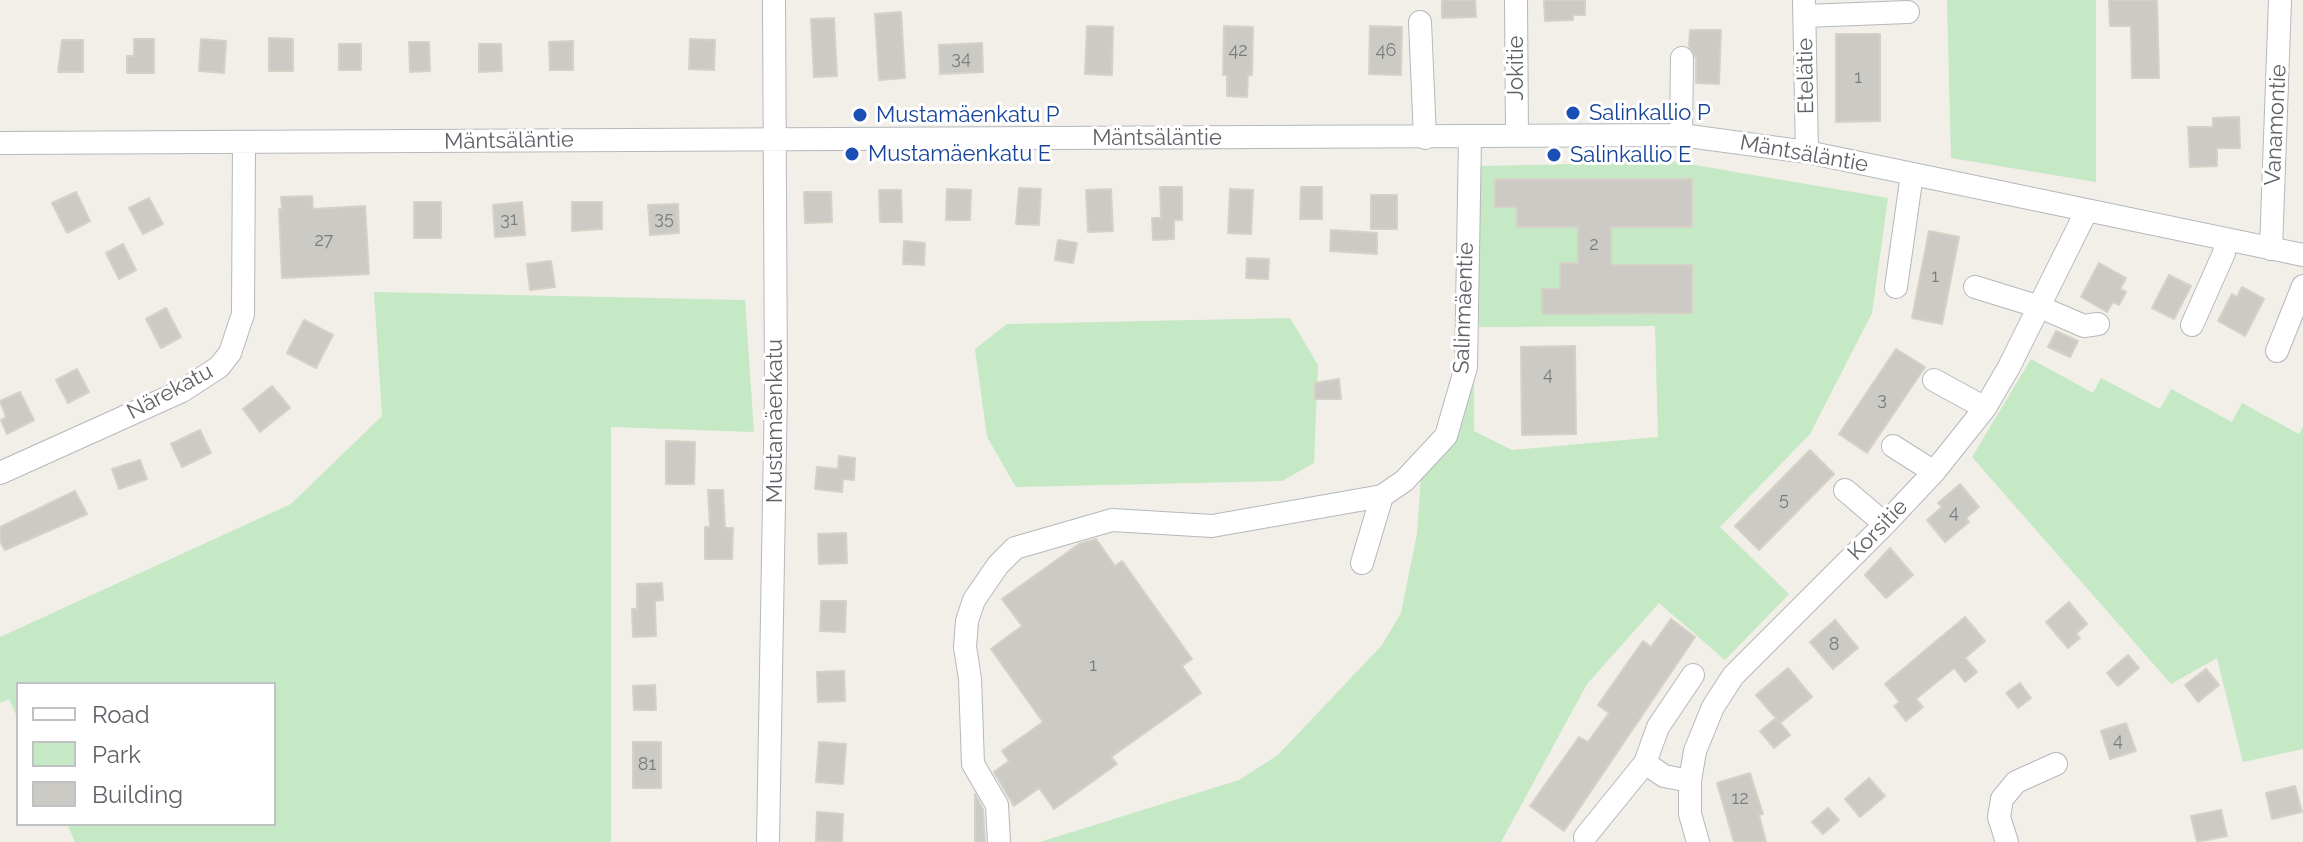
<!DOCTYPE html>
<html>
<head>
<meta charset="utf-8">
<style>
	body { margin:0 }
	#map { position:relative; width:2303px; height:842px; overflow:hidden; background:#f1efe8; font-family:Raleway,sans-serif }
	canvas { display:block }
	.legend { position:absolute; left:16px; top:682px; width:260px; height:144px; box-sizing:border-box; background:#fff; border:2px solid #bfc1c3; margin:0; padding:10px 14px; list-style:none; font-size:24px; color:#5f6368 }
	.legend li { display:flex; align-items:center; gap:16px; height:40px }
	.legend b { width:40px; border:2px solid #bfc1c3 }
</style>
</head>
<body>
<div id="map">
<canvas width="2303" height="842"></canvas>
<ul class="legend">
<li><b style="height:10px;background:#fff"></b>Road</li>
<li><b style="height:22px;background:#c5e8c5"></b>Park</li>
<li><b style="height:22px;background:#cccac5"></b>Building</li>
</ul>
</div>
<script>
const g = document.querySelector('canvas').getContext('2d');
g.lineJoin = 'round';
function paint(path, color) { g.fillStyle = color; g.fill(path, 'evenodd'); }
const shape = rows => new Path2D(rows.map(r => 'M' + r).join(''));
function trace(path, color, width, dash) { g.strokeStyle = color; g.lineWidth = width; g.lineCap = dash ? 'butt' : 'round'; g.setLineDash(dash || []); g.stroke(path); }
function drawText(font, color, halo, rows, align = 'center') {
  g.font = font + ' Raleway,sans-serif'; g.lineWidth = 6; g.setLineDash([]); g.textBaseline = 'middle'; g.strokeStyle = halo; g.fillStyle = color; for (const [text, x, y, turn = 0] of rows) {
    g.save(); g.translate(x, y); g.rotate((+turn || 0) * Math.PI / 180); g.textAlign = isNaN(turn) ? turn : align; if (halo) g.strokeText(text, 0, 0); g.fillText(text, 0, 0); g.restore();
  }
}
paint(shape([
	[1947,0,2096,0,2096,182,1951,158],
	[1677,162,1888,198,1872,313,1810,434,1720,527,1789,594,1725,660,1659,603,1587,684,1501,842,1040,842,1239,780,1278,755,1382,645,1401,613,1417,534,1421,477,1474,380,1474,431,1512,450,1658,437,1655,326,1479,327,1480,166],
	[374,292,745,300,754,432,611,427,611,842,75,842,67,824,274,824,274,684,18,684,18,719,9,699,0,703,0,637,291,504,382,416],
	[1290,318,1318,365,1314,463,1282,481,1016,487,987,437,975,349,1007,324],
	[2031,359,2093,393,2101,378,2160,409,2171,389,2232,422,2242,403,2299,434,2303,427,2303,749,2243,762,2217,658,2171,684,1972,457]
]), '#c5e8c5');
const building = shape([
	[1442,0,1475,0,1476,17,1442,18,1442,0],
	[1544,0,1585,0,1585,15,1573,15,1573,20,1545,21,1544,0],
	[2109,0,2157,0,2159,78,2132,78,2131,26,2110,26,2109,0],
	[901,12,905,78,879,80,875,14,901,12],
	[834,18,837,76,814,77,811,19,834,18],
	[1087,26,1113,27,1112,75,1085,74,1087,26],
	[1224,26,1253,27,1252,75,1248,75,1247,97,1227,96,1227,75,1223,75,1224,26],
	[1370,26,1402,27,1401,75,1369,74,1370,26],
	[1690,30,1721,30,1719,84,1696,83,1696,58,1689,46,1690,30],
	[1836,34,1880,34,1880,121,1836,122,1836,34],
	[269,38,293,39,293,71,269,71,269,38],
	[134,39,154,39,154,73,127,73,127,56,134,56,134,39],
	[201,39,226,41,224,73,199,71,201,39],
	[690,39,715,40,714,70,689,69,690,39],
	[62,40,83,40,83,72,58,72,62,40],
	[573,41,573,70,550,70,549,42,573,41],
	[409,42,429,42,430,71,410,72,409,42],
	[982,43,983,72,940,74,939,45,982,43],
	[339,44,361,44,361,70,339,70,339,44],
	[479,44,501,44,502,71,479,72,479,44],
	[2239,117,2240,148,2217,148,2217,166,2190,167,2188,127,2213,127,2213,118,2239,117],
	[1495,179,1692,179,1692,227,1611,227,1611,265,1692,265,1692,313,1542,314,1542,289,1560,289,1560,263,1578,263,1578,227,1517,227,1517,207,1495,207,1495,179],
	[1160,187,1182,187,1182,220,1174,220,1174,239,1153,240,1152,218,1161,218,1160,187],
	[1301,187,1322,187,1322,219,1300,219,1301,187],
	[1019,188,1041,189,1039,225,1016,224,1019,188],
	[947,189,971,190,970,220,946,220,947,189],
	[1111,189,1113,231,1088,232,1086,190,1111,189],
	[1230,189,1253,190,1251,234,1228,233,1230,189],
	[879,190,901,190,902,222,880,222,879,190],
	[76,192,90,221,67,233,52,203,76,192],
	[804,192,831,192,832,222,805,223,804,192],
	[1371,195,1397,195,1397,229,1371,229,1371,195],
	[312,196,313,209,365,206,369,274,282,278,279,209,282,209,281,197,312,196],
	[149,198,163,224,143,234,129,208,149,198],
	[414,202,441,202,441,238,414,238,414,202],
	[522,202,525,235,495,237,493,205,522,202],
	[572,202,602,202,602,229,572,231,572,202],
	[678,204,679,233,650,235,648,205,678,204],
	[1331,230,1377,233,1377,254,1330,251,1331,230],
	[1929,231,1959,237,1942,324,1912,318,1929,231],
	[1058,240,1077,243,1073,263,1055,260,1058,240],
	[904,241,925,243,924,265,903,264,904,241],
	[123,244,136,270,119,279,106,253,123,244],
	[1247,258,1269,259,1268,279,1246,278,1247,258],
	[551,261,555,287,530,290,527,264,551,261],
	[2099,263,2126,278,2120,289,2126,292,2119,305,2113,302,2107,312,2081,297,2099,263],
	[2169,275,2191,286,2174,319,2152,308,2169,275],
	[2242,287,2264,299,2245,336,2218,321,2232,294,2237,297,2242,287],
	[166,308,181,337,161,348,146,319,166,308],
	[304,320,333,335,316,368,287,353,304,320],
	[2056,331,2078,341,2070,357,2048,347,2056,331],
	[1575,346,1576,434,1522,435,1521,347,1575,346],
	[1896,349,1925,367,1867,453,1839,434,1896,349],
	[77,369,89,392,68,403,56,380,77,369],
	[1339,379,1341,399,1315,399,1315,383,1339,379],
	[272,386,290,408,260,432,243,409,272,386],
	[20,392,34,420,7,434,1,420,6,417,0,401,20,392],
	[200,430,211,453,182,467,171,444,200,430],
	[666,441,695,442,694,484,666,484,666,441],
	[1810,450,1834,474,1759,550,1735,526,1810,450],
	[839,456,855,458,854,480,843,479,842,492,815,489,817,467,838,469,839,456],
	[140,460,147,479,119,489,112,469,140,460],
	[1960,484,1979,507,1966,518,1969,522,1945,542,1927,520,1942,507,1938,503,1960,484],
	[708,490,723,490,725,528,733,528,732,559,705,559,705,527,710,527,708,490],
	[75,491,87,514,5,550,0,541,0,527,75,491],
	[846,533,847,563,819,564,818,534,846,533],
	[1096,539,1115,566,1122,561,1192,659,1182,666,1201,693,1111,757,1117,764,1054,809,1039,788,1014,806,994,772,1009,761,1002,751,1043,722,991,649,1022,626,1002,599,1079,544,1096,539],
	[1890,548,1913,575,1886,598,1865,575,1890,548],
	[662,583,663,600,655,601,656,636,633,637,632,609,637,609,637,584,662,583],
	[821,601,846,601,845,632,820,631,821,601],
	[2069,602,2087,624,2076,634,2080,638,2068,648,2046,622,2069,602],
	[1965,617,1985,641,1965,658,1977,672,1965,682,1954,668,1916,699,1923,707,1906,721,1894,706,1900,702,1885,684,1965,617],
	[1671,619,1695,637,1564,831,1530,806,1579,737,1588,742,1609,713,1598,705,1643,641,1651,647,1671,619],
	[1835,620,1858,648,1833,669,1810,642,1835,620],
	[2128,655,2139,668,2118,686,2107,673,2128,655],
	[1788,668,1812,697,1780,723,1756,695,1788,668],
	[2206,669,2219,685,2198,702,2185,685,2206,669],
	[844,671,845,701,818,702,817,672,844,671],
	[2020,683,2031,698,2018,708,2006,693,2020,683],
	[655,685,656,710,634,710,633,686,655,685],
	[1776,718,1790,735,1774,748,1760,731,1776,718],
	[2126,723,2136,751,2110,759,2101,731,2126,723],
	[633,742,661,742,661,788,633,788,633,742],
	[819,742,846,744,843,784,816,782,819,742],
	[1750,773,1763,814,1759,815,1766,842,1734,842,1717,783,1750,773],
	[1869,778,1885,796,1860,817,1845,799,1869,778],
	[2295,786,2302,812,2272,819,2266,793,2295,786],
	[975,794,983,809,985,842,975,842,975,794],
	[1828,808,1839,820,1823,834,1812,822,1828,808],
	[2221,810,2227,836,2197,842,2191,816,2221,810],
	[817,812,843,814,842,842,816,841,817,812]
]);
paint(building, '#cccac5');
trace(building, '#d6d1c6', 2);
const minor = shape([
	[1516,0,1517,136],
	[1804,0,1807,152],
	[1805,16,1908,12],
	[1420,22,1425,138],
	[1681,135,1682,58],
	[0,143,1681,135,1807,152,2303,255],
	[2271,249,2280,0],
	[1896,287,1912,174],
	[1975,287,2040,307,2084,326,2098,324],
	[2192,325,2224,253,2226,240],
	[2277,351,2303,286],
	[1934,380,1985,408],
	[1893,446,1934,472],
	[0,473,182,391,219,367,230,353,243,314,244,144],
	[1845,490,1885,524],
	[1362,563,1382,496],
	[1645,763,1664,776,1690,781],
	[1585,837,1645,763,1658,727,1693,675],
	[768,842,776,389,774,0],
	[999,842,997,805,973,764,970,679,965,647,967,621,974,600,998,565,1015,548,1112,520,1212,526,1382,496,1404,481,1446,436,1466,367,1470,138],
	[1698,842,1690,814,1690,781,1695,751,1713,707,1733,676,1885,524,1934,472,1985,408,2009,367,2086,212],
	[2007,842,1999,817,2002,799,2016,782,2056,764]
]);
trace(minor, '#b5b8bc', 24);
trace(minor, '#fff', 22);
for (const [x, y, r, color] of [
	[1573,113,8,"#1a4fb4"],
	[860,115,8,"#1a4fb4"],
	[852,154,8,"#1a4fb4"],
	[1554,155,8,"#1a4fb4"]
]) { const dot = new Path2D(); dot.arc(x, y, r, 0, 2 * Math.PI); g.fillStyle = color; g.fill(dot); trace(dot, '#fff', 3); }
drawText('18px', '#7a7d7f', null, [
	["42",1238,51],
	["46",1386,51],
	["34",961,59],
	["1",1858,78],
	["35",664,219],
	["31",509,220],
	["27",324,241],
	["2",1594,245],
	["1",1935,277],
	["4",1548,375],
	["3",1882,400],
	["5",1784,500],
	["4",1954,513],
	["8",1834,645],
	["1",1093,666],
	["4",2118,741],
	["81",647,765],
	["12",1740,799]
]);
drawText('22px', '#5f6368', '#fff', [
	["Jokitie",1516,68,-90],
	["Etelätie",1806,76,-91],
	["Vanamontie",2276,125,-87],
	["Mäntsäläntie",1157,138],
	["Mäntsäläntie",509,141,-1],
	["Mäntsäläntie",1804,154,10],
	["Salinmäentie",1464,308,-88],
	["Närekatu",170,392,-28],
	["Mustamäenkatu",775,421,-90],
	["Korsitie",1878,530,-46]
]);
drawText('22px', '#164399', '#fff', [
	["Salinkallio P",1589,113],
	["Mustamäenkatu P",876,115],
	["Mustamäenkatu E",868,154],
	["Salinkallio E",1570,155]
], 'left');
</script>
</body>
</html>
